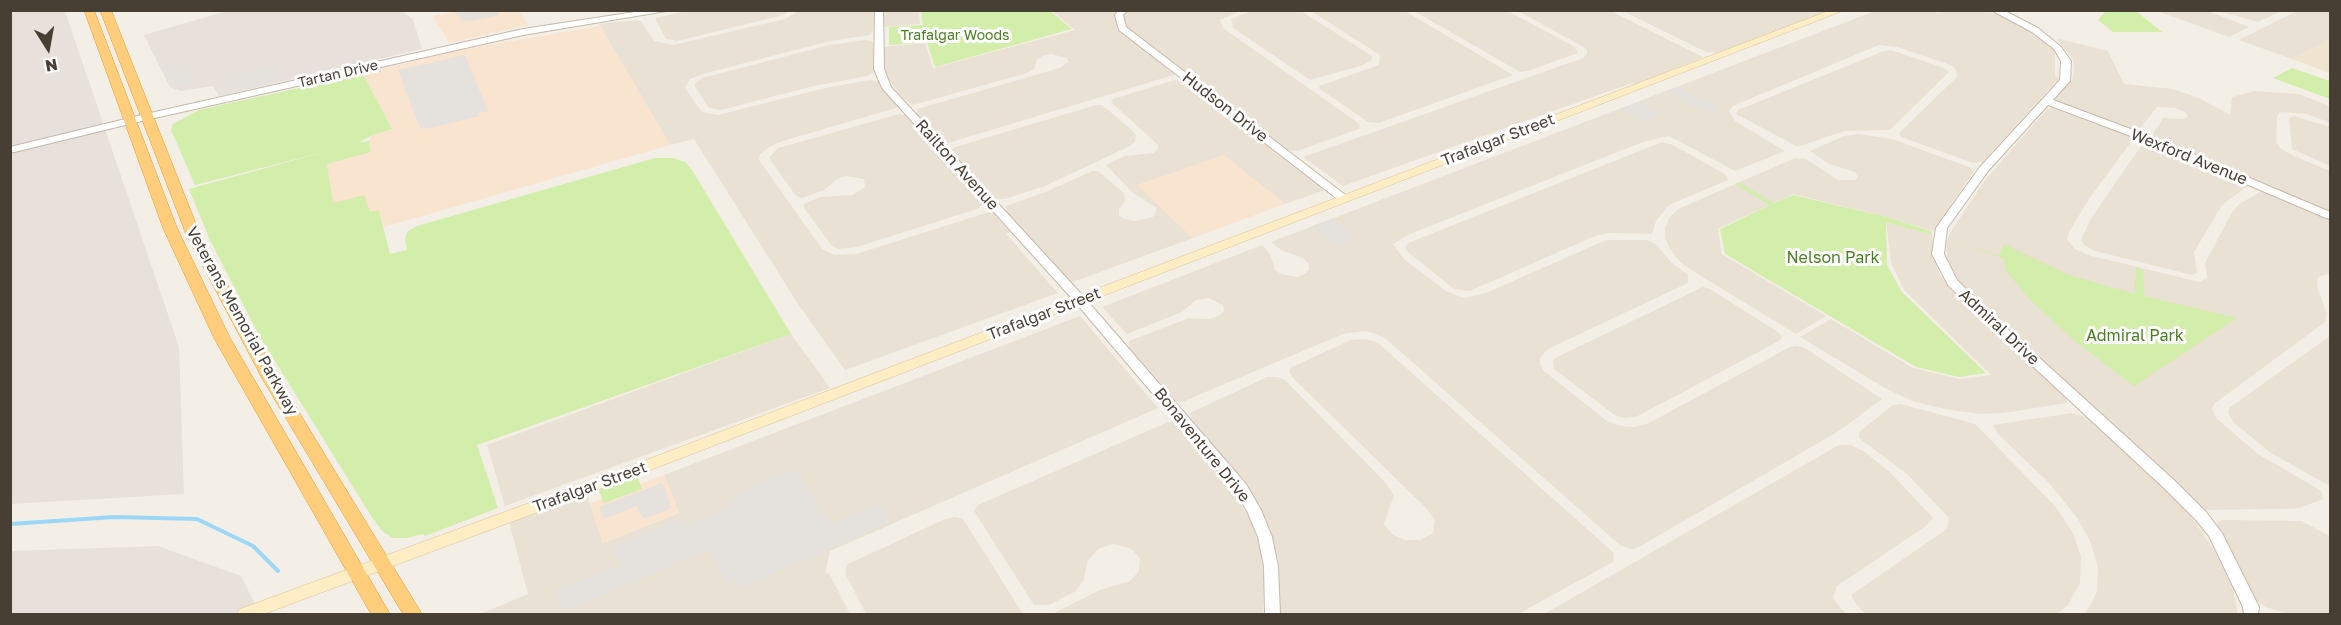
<!DOCTYPE html>
<html>
<head>
<meta charset="utf-8">
<style>
	body { margin:0 }
	#map { position:relative; width:2341px; height:625px; overflow:hidden; background:#f4efe6; font-family:"Golos Text",sans-serif }
	canvas { display:block }
	.frame { position:absolute; inset:0; border:12px solid #483f34; pointer-events:none }
	.north { position:absolute; left:18px; top:18px; width:60px; height:60px; -webkit-text-stroke:4px #fff; paint-order:stroke; rotate:169deg; font-size:16px; font-weight:700; line-height:24px; text-align:center; color:#483f34 }
	.north::after { content:''; display:block; margin:auto; width:21px; height:27px; background:#483f34; clip-path:polygon(50% 0,100% 100%,50% 72%,0 100%) }
</style>
</head>
<body>
<div id="map">
<canvas width="2341" height="625"></canvas>
<div class="frame"></div>
<div class="north">N</div>
</div>
<script>
const g = document.querySelector('canvas').getContext('2d');
g.lineJoin = 'round';
function paint(path, color) { g.fillStyle = color; g.fill(path, 'evenodd'); }
const shape = rows => new Path2D(rows.map(r => 'M' + r).join(''));
function trace(path, color, width, dash) { g.strokeStyle = color; g.lineWidth = width; g.lineCap = dash ? 'butt' : 'round'; g.setLineDash(dash || []); g.stroke(path); }
function drawText(font, color, halo, rows, align = 'center') {
  g.font = font + ' "Golos Text",sans-serif'; g.lineWidth = 6; g.setLineDash([]); g.textBaseline = 'middle'; g.strokeStyle = halo; g.fillStyle = color; for (const [text, x, y, turn = 0] of rows) {
    g.save(); g.translate(x, y); g.rotate((+turn || 0) * Math.PI / 180); g.textAlign = isNaN(turn) ? turn : align; if (halo) g.strokeText(text, 0, 0); g.fillText(text, 0, 0); g.restore();
  }
}
paint(shape([
	[1254,10,1301,11,1372,56,1372,60,1361,66,1310,80,1233,28,1231,19],
	[1932,10,1937,13,1943,10,1987,11,2009,19,2037,35,2055,51,2055,76,2059,78,1983,162,1973,163,1901,137,1899,133,1958,76,1954,67,1945,63,1897,47,1879,45,1733,106,1729,111,1735,121,1785,151,1735,171,1669,136,1643,142,1410,234,1393,244,1405,260,1446,291,1463,298,1486,293,1606,240,1646,240,1656,244,1671,262,1688,275,1688,283,1550,348,1542,355,1539,362,1544,371,1607,421,1621,426,1635,427,1649,423,1790,347,1797,346,1805,348,1882,399,1839,431,1639,547,1632,549,1621,546,1386,339,1378,335,1366,331,1343,334,1182,402,1176,401,1129,348,1129,341,1189,318,1210,319,1219,316,1224,311,1223,305,1209,298,1196,300,1182,312,1127,334,1102,307,1262,245,1270,254,1275,270,1281,274,1297,277,1303,275,1309,270,1309,264,1303,258,1281,250,1271,242,1875,11],
	[687,11,687,10,788,11,784,15,677,41,666,39,655,18],
	[798,11,874,11,873,31,869,35,830,41,706,73,690,79,685,88,702,112,718,115,825,88,869,80,879,81,897,106,896,108,783,141,771,146,760,154,759,160,822,249,834,255,856,254,989,212,993,213,1010,232,1006,234,1058,293,845,370,798,304,694,139,670,145,599,24,638,20,641,21,654,41,673,45,785,19],
	[883,11,919,11,920,24,882,27],
	[1052,11,1118,11,1115,16,1118,28,1174,72,1174,75,948,143,942,142,917,115,917,109,1060,68,1068,62,1067,58,1051,54,1042,56,1037,60,1034,69,1027,73,913,105,903,98,887,77,883,65,883,47,925,43,933,68,1075,30],
	[1127,11,1241,11,1220,20,1223,28,1357,122,1360,126,1359,129,1297,151,1286,150,1125,27,1122,20],
	[1311,11,1405,11,1513,75,1379,123,1368,122,1320,89,1319,86,1379,65,1380,55],
	[1414,11,1508,11,1575,47,1578,53,1531,70,1520,72],
	[1518,11,1611,11,1703,57,1635,85,1632,83,1343,186,1303,157,1583,58,1587,54,1587,50,1580,45],
	[1623,11,1829,11,1719,53,1706,52],
	[2157,11,2208,11,2249,27,2229,37],
	[2218,11,2282,10,2282,11,2258,22],
	[2297,11,2330,11,2330,39,2292,59,2239,40],
	[2060,39,2108,51,2124,84,2173,89,2201,99,2230,115,2232,97,2255,91,2299,94,2330,106,2330,123,2307,114,2281,112,2277,116,2276,142,2280,148,2292,155,2330,171,2330,214,2151,137,2163,118,2185,119,2188,116,2185,112,2176,108,2157,107,2139,130,2134,131,2055,101,2055,98,2072,80,2074,71,2073,59,2057,40],
	[865,40,873,42,874,72,867,76,814,86,721,110,709,108,695,87,694,85,702,78,830,45],
	[1891,50,1944,68,1949,72,1890,130,1844,131,1798,147,1736,114,1738,110,1884,51],
	[1175,80,1184,81,1325,190,1285,204,1224,156,1138,185,1193,238,1070,283,1006,212,1006,206,1048,191,1092,171,1098,171,1124,193,1125,200,1119,209,1119,215,1125,219,1135,221,1153,217,1157,208,1133,193,1106,165,1124,156,1153,153,1158,149,1158,145,1111,102,1113,99],
	[1096,105,1102,105,1132,130,1136,135,1135,141,1130,146,1045,186,1005,199,994,199,952,153,952,150,955,147],
	[2052,108,2134,138,2089,199,2069,232,2067,239,2075,249,2088,255,2200,282,2207,278,2205,263,2232,212,2239,204,2262,191,2330,219,2330,273,2318,277,2317,287,2327,314,2325,322,2214,404,2212,409,2216,418,2258,454,2315,487,2322,492,2323,499,2300,508,2282,509,2204,510,1978,305,1961,286,1947,257,1946,244,1950,233,1986,179,2047,109],
	[899,114,905,115,983,201,981,206,977,209,857,247,839,249,832,246,804,208,804,204,820,197,853,195,865,187,864,179,846,176,837,179,824,190,802,198,796,196,769,158,778,148],
	[2294,116,2330,127,2330,166,2292,149,2289,118],
	[1858,134,1892,139,1969,167,1974,171,1934,231,1887,217,1793,194,1718,229,1722,254,1826,316,1796,334,1696,273,1680,262,1670,249,1665,238,1665,228,1669,218,1678,209,1795,158,1806,159,1838,180,1855,180,1858,177,1855,172,1829,164,1810,151,1844,136],
	[1662,142,1673,145,1725,174,1728,180,1669,205,1656,221,1652,234,1609,233,1595,236,1470,291,1454,289,1408,252,1405,247,1408,243],
	[2147,143,2249,185,2222,205,2194,252,2197,273,2192,275,2095,251,2084,245,2081,240,2090,220,2109,192,2142,145],
	[1886,221,1932,235,1933,258,1940,275,1953,292,2066,398,2067,403,2004,413,1980,414,1944,409,1912,401,1883,387,1800,337,1831,319,1913,368,1960,379,1991,375,1904,290,1891,262],
	[1703,287,1710,289,1778,332,1782,337,1779,341,1636,417,1625,418,1616,416,1554,369,1553,361,1557,357],
	[1080,316,1158,408,830,551,825,574,829,573,850,614,480,614,528,594,509,522,586,492,603,543,679,513,664,475],
	[791,334,830,388,505,506,487,445],
	[2330,336,2330,484,2326,484,2271,453,2234,423,2228,413,2229,408],
	[1365,339,1377,342,1614,553,1613,562,1518,614,1279,614,1279,561,1266,520,1246,486,1191,419,1190,413,1267,377,1277,377,1285,380,1384,481,1394,495,1384,524,1393,535,1405,540,1420,540,1433,533,1435,520,1426,508,1292,377,1289,370,1292,367,1351,340],
	[1901,404,1975,424,2056,507,2073,533,2081,556,2080,583,2068,605,2057,614,1865,614,1854,601,1851,595,1947,529,1949,518,1908,475,1859,438,1859,432,1893,405],
	[2072,413,2089,418,2163,486,2192,518,2215,552,2233,589,2238,614,2085,614,2097,592,2098,568,2091,543,2078,519,2049,483,1997,433,1993,425],
	[1168,422,1176,423,1222,475,1251,521,1259,546,1264,576,1263,614,1052,614,1100,590,1130,581,1139,571,1140,558,1130,548,1113,544,1098,549,1087,562,1084,579,1076,591,1049,605,1034,605,974,511,978,505],
	[1839,445,1851,445,1865,452,1891,473,1933,518,1926,526,1837,586,1833,598,1846,614,1544,614],
	[955,517,963,519,1023,614,866,614,846,575,846,565,945,519],
	[2223,520,2301,521,2330,536,2330,614,2288,614,2266,607,2257,601,2230,548,2215,526,2217,522]
]), '#e9e1d3');
paint(shape([
	[458,11,519,11,528,25,449,43,433,16],
	[600,26,670,145,384,227,379,210,370,213,333,203,327,164,371,152,369,141,372,135,392,129,363,74,454,51],
	[1224,155,1285,204,1193,238,1137,185],
	[664,475,679,513,603,543,590,503]
]), '#f9e4cf');
paint(shape([
	[400,10,413,19,422,49,219,96,213,86,181,91,170,87,144,35,227,11],
	[11,11,65,11,179,347,184,494,11,504],
	[158,546,241,576,260,614,11,614,10,551]
]), '#e7e0db');
paint(shape([
	[2330,39,2330,73,2292,59]
]), '#efe4ce');
paint(shape([
	[1050,11,1072,29,935,67,927,42,889,45,889,27,923,25,921,11],
	[2106,11,2136,11,2162,32,2113,32,2098,20],
	[2292,68,2330,81,2330,99,2273,78],
	[363,74,392,129,372,135,358,143,369,141,371,152,327,164,333,203,364,195,370,212,379,210,390,254,407,250,405,238,408,231,417,226,655,158,673,158,685,162,692,170,791,334,477,445,498,508,425,536,423,534,407,538,393,538,383,532,373,519,260,337,210,240,189,189,328,151,195,185,171,130,173,124,199,110],
	[1738,182,1774,203,1793,195,1887,217,1931,231,1932,235,1886,222,1887,265,1902,292,1986,373,1959,377,1916,367,1725,254,1720,229,1770,205,1735,184],
	[1952,239,1999,256,2004,244,2066,274,2135,294,2136,268,2143,270,2144,296,2237,318,2134,386,2076,342,2030,300,2005,269,2004,259],
	[634,475,637,476,642,489,604,503,599,491,601,487]
]), '#d3edaa');
paint(shape([
	[454,11,498,11,499,15,472,21,461,20],
	[465,55,488,111,478,113,479,116,427,129,425,127,420,128,398,70],
	[178,66,181,71,188,69,193,81,172,87,165,70],
	[266,68,267,70,280,68,281,80,237,90,235,75],
	[1679,87,1694,94,1691,96,1718,106,1717,112,1706,110,1706,108,1702,106,1698,108,1667,91],
	[1640,102,1662,114,1644,121,1621,109],
	[1331,219,1350,233,1348,235,1355,241,1338,247,1312,226],
	[796,469,830,525,879,504,890,522,740,588,736,581,728,584,710,549,563,612,556,591,621,565,613,547,681,518,685,526,721,511,745,489],
	[662,483,672,508,643,519,637,506,604,519,599,507]
]), '#e5e2de');
trace(shape([
	[10,524,115,517,197,519,253,546,278,571]
]), '#9cd7f7', 4);
const tertiary = shape([
	[648,10,672,10,523,35,146,120,10,153,10,147,146,114,523,29,648,10],
	[875,10,883,10,884,69,891,87,1084,297,1246,484,1261,510,1272,537,1278,566,1280,614,1265,614,1264,566,1258,537,1247,511,1236,492,1076,303,882,88,874,69,875,10],
	[1119,10,1128,10,1123,15,1126,27,1348,197,1349,199,1348,201,1340,201,1119,30,1115,15,1119,10],
	[1991,10,2003,10,2038,28,2061,47,2071,61,2070,81,2053,100,2160,140,2330,212,2330,219,2326,218,2152,144,2048,105,1988,171,1947,228,1944,254,1957,280,1991,314,2175,481,2206,512,2222,533,2259,607,2258,614,2244,614,2243,607,2209,536,2196,520,2165,489,1983,320,1948,285,1932,254,1936,228,1980,167,2060,80,2061,61,2054,49,2032,32,1991,10]
]);
const secondary = shape([
	[1831,10,1845,10,648,471,264,614,237,614,240,609,638,463,1831,10]
]);
const trunk = shape([
	[84,10,94,10,177,228,230,338,390,614,371,614,214,338,163,228,84,10],
	[100,10,111,10,200,234,278,378,422,614,403,614,262,378,186,234,100,10]
]);
trace(tertiary, '#c4b9aa', 2);
trace(secondary, '#dcc493', 1);
trace(trunk, '#ec9828', 1);
paint(tertiary, '#fff');
paint(secondary, '#ffedc5');
paint(trunk, '#ffce7d');
drawText('14px', '#4b7f22', '#fff', [
	["Trafalgar Woods",955,36]
]);
drawText('14px', '#483f34', '#fff', [
	["Tartan Drive",338,74,-13]
]);
drawText('16px', '#483f34', '#fff', [
	["Hudson Drive",1225,107,38],
	["Trafalgar Street",1498,140,-21],
	["Wexford Avenue",2189,157,22],
	["Railton Avenue",957,165,48],
	["Trafalgar Street",1044,314,-21],
	["Veterans Memorial Parkway",242,321,61],
	["Admiral Drive",1999,327,43],
	["Bonaventure Drive",1202,445,51],
	["Trafalgar Street",590,487,-20]
]);
drawText('16px', '#4b7f22', '#fff', [
	["Nelson Park",1833,258],
	["Admiral Park",2135,336]
]);
</script>
</body>
</html>
